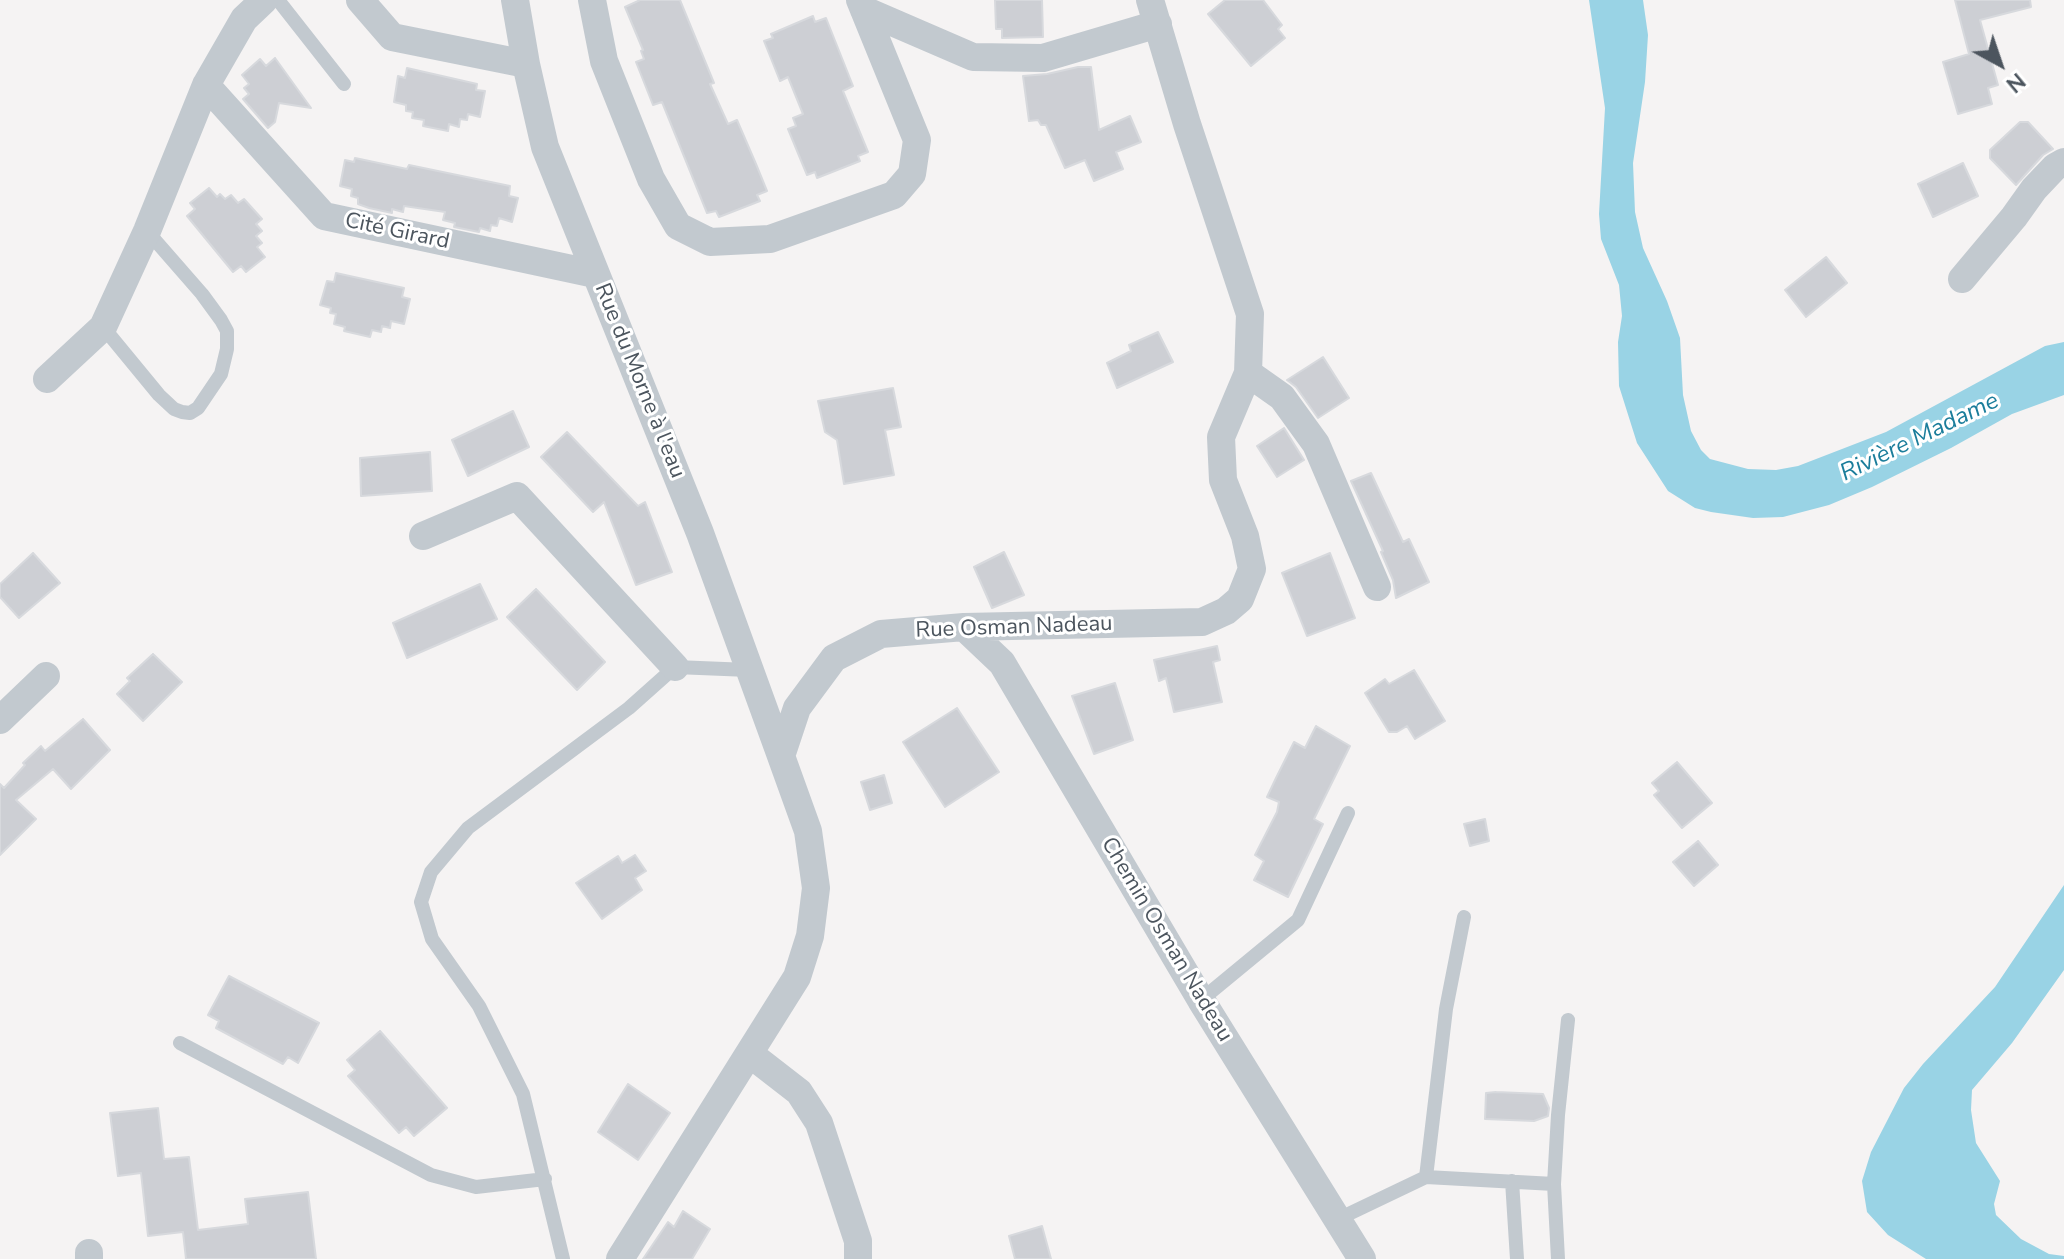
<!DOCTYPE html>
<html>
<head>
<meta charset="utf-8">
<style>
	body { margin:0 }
	#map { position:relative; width:2064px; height:1259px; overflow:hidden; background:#f5f3f3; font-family:"Nunito Sans",sans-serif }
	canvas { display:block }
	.north { position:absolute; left:1960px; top:24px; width:80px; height:80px; -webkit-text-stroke:6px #fff; paint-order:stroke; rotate:140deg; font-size:22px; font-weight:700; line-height:32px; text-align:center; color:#4c555e }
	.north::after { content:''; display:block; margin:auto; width:28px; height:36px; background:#4c555e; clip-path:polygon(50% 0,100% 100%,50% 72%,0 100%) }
</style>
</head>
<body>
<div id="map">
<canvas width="2064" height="1259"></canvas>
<div class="north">N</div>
</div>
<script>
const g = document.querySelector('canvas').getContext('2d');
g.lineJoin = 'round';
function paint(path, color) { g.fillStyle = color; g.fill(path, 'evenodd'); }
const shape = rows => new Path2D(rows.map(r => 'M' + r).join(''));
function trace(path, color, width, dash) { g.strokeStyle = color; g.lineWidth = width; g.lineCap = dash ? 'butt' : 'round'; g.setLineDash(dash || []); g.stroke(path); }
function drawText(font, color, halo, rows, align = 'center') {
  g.font = font + ' "Nunito Sans",sans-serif'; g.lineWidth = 6; g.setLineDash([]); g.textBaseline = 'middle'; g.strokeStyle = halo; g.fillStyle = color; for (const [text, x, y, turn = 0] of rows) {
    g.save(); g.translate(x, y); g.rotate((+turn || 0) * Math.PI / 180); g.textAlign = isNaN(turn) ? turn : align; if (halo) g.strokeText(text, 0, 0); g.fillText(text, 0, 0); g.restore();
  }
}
paint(shape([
	[1589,0,1643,0,1648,35,1645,82,1633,163,1635,212,1643,248,1667,301,1680,338,1683,395,1691,431,1701,450,1710,459,1748,469,1776,470,1798,466,1886,432,2045,346,2064,342,2064,395,2012,414,1951,448,1872,487,1829,505,1783,517,1753,518,1711,512,1695,508,1668,491,1637,443,1619,386,1618,342,1622,316,1619,285,1601,239,1599,214,1605,108],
	[2064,885,2064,970,2012,1043,1972,1090,1971,1110,1976,1143,2000,1181,1994,1204,1996,1215,2021,1239,2049,1254,2064,1256,2064,1259,1926,1259,1888,1235,1867,1212,1862,1181,1871,1152,1904,1088,1923,1064,1995,987]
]), '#99d3e5');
const building = shape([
	[640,0,680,0,714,83,710,84,728,124,737,120,756,164,767,191,757,195,760,201,719,217,716,211,707,213,662,102,653,105,636,62,644,59,641,51,643,50,625,7,640,0],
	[995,0,1042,0,1043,37,1002,38,1002,29,996,29,995,0],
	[1225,0,1263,0,1282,25,1278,29,1285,38,1251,66,1208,14,1225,0],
	[1955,0,2030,0,2031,7,1980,20,1998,85,1988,88,1992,104,1958,114,1943,62,1969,54,1955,0],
	[813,16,815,22,826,18,853,86,843,91,868,152,858,156,860,161,817,178,815,172,807,175,788,129,796,126,793,118,803,114,788,77,780,81,764,41,773,38,771,34,813,16],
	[275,58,311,108,279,103,275,122,268,128,243,99,249,94,244,88,249,84,242,75,260,59,266,66,275,58],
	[1078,67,1091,67,1099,130,1130,116,1141,142,1116,152,1123,169,1094,181,1085,160,1065,168,1046,125,1041,125,1038,120,1029,121,1023,76,1047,74,1078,67],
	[407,68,477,84,476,90,485,91,480,117,468,114,467,120,460,119,459,127,449,124,448,131,423,126,424,120,412,118,413,112,406,111,406,105,394,102,398,76,405,78,407,68],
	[2020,122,2028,122,2053,149,2043,155,2016,185,1990,158,1990,150,2020,122],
	[355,158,407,169,409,165,510,186,509,196,518,198,512,222,499,218,497,226,491,225,490,231,480,228,479,232,454,227,455,223,443,220,445,212,404,206,403,212,392,209,392,213,369,208,358,204,358,198,351,196,352,189,340,186,345,160,354,162,355,158],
	[1963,163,1978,196,1933,217,1918,184,1963,163],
	[209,188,217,197,220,194,225,199,231,195,238,203,244,199,262,219,256,224,262,231,256,236,262,243,257,247,265,257,246,272,241,266,233,272,187,216,195,209,190,203,209,188],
	[1826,257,1847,283,1806,317,1785,290,1826,257],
	[336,273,404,288,402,297,410,299,404,324,391,321,390,328,382,326,381,332,372,330,370,337,344,331,345,327,334,324,336,314,330,313,331,308,320,305,327,281,334,282,336,273],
	[1158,332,1173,362,1117,388,1107,363,1131,351,1129,345,1158,332],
	[1323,357,1349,398,1318,418,1296,387,1287,380,1323,357],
	[893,388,901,427,885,430,894,475,844,484,837,440,825,432,818,401,893,388],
	[513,411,529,447,468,476,452,440,513,411],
	[1284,428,1304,460,1277,477,1257,446,1284,428],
	[567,432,638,506,645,502,672,572,636,585,604,502,593,512,541,457,567,432],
	[430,452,432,491,361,496,360,458,430,452],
	[1371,473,1403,542,1409,539,1429,582,1396,598,1393,580,1381,552,1383,551,1351,481,1371,473],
	[1004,552,1024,595,992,608,974,567,1004,552],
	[33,553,60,583,19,618,0,597,0,584,33,553],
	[1330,553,1355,618,1307,636,1282,573,1330,553],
	[480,584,497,619,407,658,393,623,480,584],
	[536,589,605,662,577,690,507,617,536,589],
	[1217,646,1220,660,1213,662,1222,702,1174,712,1166,678,1159,681,1154,660,1217,646],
	[153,654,182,682,143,721,117,694,130,681,127,678,153,654],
	[1414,670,1445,721,1415,739,1407,726,1397,732,1389,732,1365,693,1385,679,1389,684,1414,670],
	[1115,683,1133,740,1094,754,1072,696,1115,683],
	[957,708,999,772,945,807,903,742,957,708],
	[83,719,110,750,71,789,53,769,16,800,36,819,0,855,0,784,4,788,25,765,23,763,41,746,45,751,83,719],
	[1316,726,1350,746,1314,819,1323,824,1288,897,1254,880,1264,861,1255,855,1277,812,1279,802,1267,797,1276,778,1294,742,1305,748,1316,726],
	[1677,762,1712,803,1682,828,1654,795,1659,791,1652,783,1677,762],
	[884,775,892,803,870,810,861,782,884,775],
	[1485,819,1489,841,1470,846,1464,824,1485,819],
	[1698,841,1718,865,1694,886,1673,862,1698,841],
	[635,855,646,871,635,878,642,890,602,919,576,883,618,856,622,863,635,855],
	[229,976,319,1023,298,1063,288,1057,283,1064,216,1028,219,1021,208,1015,229,976],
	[380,1031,447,1108,414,1136,406,1127,399,1133,348,1076,355,1070,347,1060,380,1031],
	[628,1084,670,1113,638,1160,598,1132,628,1084],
	[1496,1092,1543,1094,1549,1108,1548,1116,1534,1121,1485,1119,1486,1093,1496,1092],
	[158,1108,164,1159,189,1157,198,1230,248,1224,245,1199,308,1192,316,1259,186,1259,183,1232,148,1236,141,1173,118,1176,110,1113,158,1108],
	[683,1211,710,1229,692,1259,643,1259,668,1222,674,1227,683,1211],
	[1042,1226,1051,1259,1015,1259,1009,1236,1042,1226]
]);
paint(building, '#cdcfd4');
trace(building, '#d7d9dd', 2);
trace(shape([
	[278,0,344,84],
	[103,327,159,395,174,409,182,412,190,413,198,408,221,374,227,349,227,331,221,320,202,294,147,231],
	[1201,1000,1298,920,1348,813],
	[180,1043,431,1175,476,1187,545,1179],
	[1426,1177,1446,1009,1464,917],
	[1512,1181,1517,1259],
	[1336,1220,1426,1177,1554,1184],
	[563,1259,523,1094,479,1006,432,939,421,902,431,872,468,828,629,708,675,667,749,670],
	[1558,1259,1554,1184,1558,1115,1568,1020]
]), '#c2c9cf', 14);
trace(shape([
	[360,0,392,37,526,64],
	[515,0,526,64,545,147,700,533,781,756],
	[592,0,604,61,651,179,678,226,710,242,770,239,894,195,912,174,917,140,860,0],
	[864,10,973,57,1043,58,1158,24],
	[206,85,324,216,595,274],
	[1962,279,2014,217,2034,189,2055,167,2064,162],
	[1248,373,1282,397,1316,444,1377,587],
	[47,379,103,327,147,231,206,85,244,19,264,0],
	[423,536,517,496,675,667],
	[964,627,1002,663,1201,1000,1362,1259],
	[0,720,46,676],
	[750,1054,799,1092,819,1123,858,1241,858,1259],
	[89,1253,89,1259],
	[620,1259,797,977,810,936,816,888,808,831,781,756,797,708,834,658,881,634,964,627,1202,622,1226,611,1240,599,1252,569,1245,536,1223,480,1221,437,1248,373,1250,314,1187,124,1150,0]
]), '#c2c9cf', 28);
drawText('22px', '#4c555e', '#fff', [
	["Cité Girard",397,232,12],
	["Rue du Morne à l'eau",639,381,68],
	["Rue Osman Nadeau",1014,628,-2],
	["Chemin Osman Nadeau",1166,940,59]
]);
drawText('italic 24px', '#1b7d9b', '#fff', [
	["Rivière Madame",1920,438,-26]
]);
</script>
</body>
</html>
